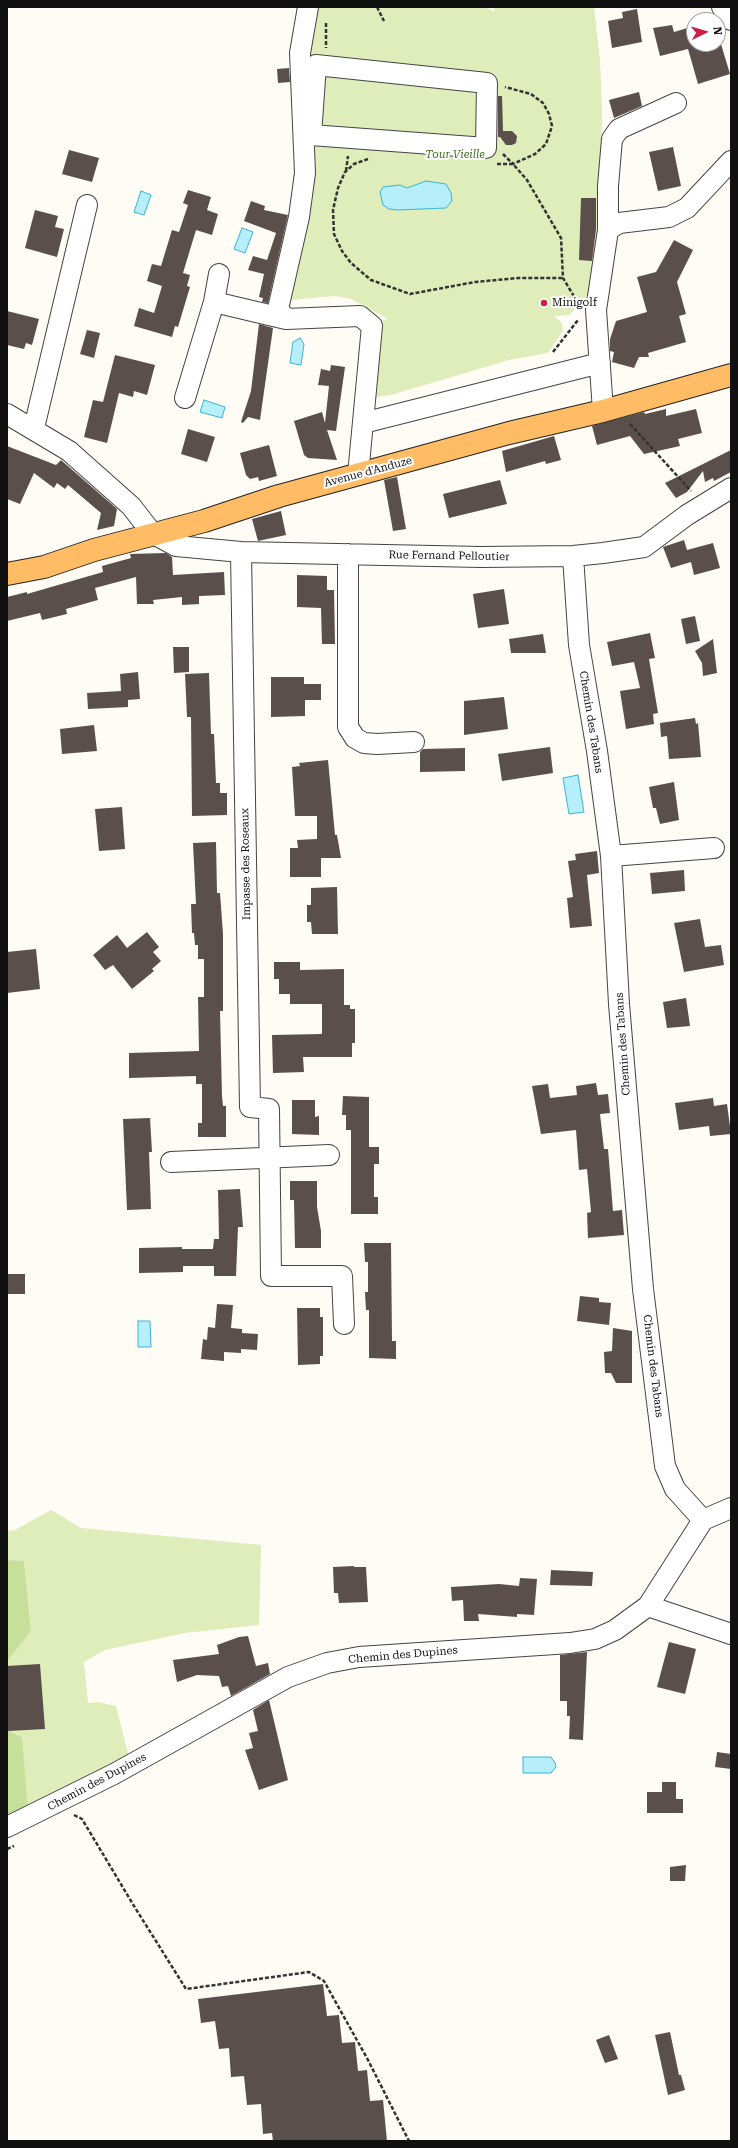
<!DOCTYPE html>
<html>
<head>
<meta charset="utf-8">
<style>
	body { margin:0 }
	#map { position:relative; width:738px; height:2148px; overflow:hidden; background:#fffbf5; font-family:"Roboto Serif",serif }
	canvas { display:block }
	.frame { position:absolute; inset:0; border:8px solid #111; pointer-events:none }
	.north { position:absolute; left:686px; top:12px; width:40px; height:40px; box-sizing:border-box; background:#fff; border:1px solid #a0a0a0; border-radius:50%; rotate:85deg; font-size:11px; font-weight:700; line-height:16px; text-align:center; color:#111 }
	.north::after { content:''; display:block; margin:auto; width:14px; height:18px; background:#cc1e48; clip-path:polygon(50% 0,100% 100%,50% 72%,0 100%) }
</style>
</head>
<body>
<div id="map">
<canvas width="738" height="2148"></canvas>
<div class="frame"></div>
<div class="north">N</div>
</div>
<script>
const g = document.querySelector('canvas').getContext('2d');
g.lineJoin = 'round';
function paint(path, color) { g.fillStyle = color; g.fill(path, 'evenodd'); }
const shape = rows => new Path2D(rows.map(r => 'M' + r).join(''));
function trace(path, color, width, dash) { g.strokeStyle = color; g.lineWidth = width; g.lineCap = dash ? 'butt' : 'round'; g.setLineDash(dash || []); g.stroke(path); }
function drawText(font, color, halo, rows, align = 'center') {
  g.font = font + ' "Roboto Serif",serif'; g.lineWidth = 4; g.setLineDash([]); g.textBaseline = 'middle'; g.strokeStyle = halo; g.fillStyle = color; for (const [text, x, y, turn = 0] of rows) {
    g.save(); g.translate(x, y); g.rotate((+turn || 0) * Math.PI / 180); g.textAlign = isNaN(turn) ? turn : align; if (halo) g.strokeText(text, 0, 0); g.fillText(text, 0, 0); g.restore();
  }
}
paint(shape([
	[311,7,486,7,494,12,494,7,594,7,600,60,602,111,601,217,591,293,569,315,554,316,562,323,563,331,548,353,509,360,391,395,376,397,375,383,378,357,383,320,388,319,351,299,335,296,291,300,307,37],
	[51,1510,81,1528,261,1545,259,1625,185,1633,105,1650,84,1662,88,1703,98,1702,116,1706,129,1757,28,1811,7,1730,7,1661,31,1630,24,1561,7,1560,7,1531,15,1530]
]), '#dfedbb');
paint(shape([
	[7,1560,24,1561,31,1631,7,1661],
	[7,1730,22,1738,28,1811,7,1817]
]), '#c6df99');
const water = shape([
	[426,181,446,184,451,193,452,201,446,208,397,210,389,209,383,205,380,192,383,187,400,185,407,188,426,181],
	[141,191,151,195,144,215,134,212,141,191],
	[242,228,253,232,245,253,234,249,242,228],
	[300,338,304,344,301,365,290,363,293,342,300,338],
	[204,400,225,407,222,418,200,412,204,400],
	[578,775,584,812,569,814,563,778,578,775],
	[138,1321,150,1321,151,1347,138,1347,138,1321],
	[523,1757,551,1757,555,1763,556,1767,551,1773,523,1773,523,1757]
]);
paint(water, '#b6eefa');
trace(water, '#38b5d6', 1);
paint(shape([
	[637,9,642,42,612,48,608,21,623,18,622,12],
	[672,25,674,32,694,26,694,44,721,44,730,74,698,84,688,49,660,56,653,28],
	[289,68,290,82,278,83,277,69],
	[639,92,642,106,614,118,609,100],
	[498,96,502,96,503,131,512,131,517,136,516,143,512,145,506,145,500,137,498,137],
	[673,147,681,186,658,191,649,152],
	[69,150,99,158,92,182,62,174],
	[188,190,211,197,207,210,218,214,212,235,196,230,183,273,190,275,187,286,190,287,178,327,175,326,172,337,134,326,139,308,154,313,162,286,147,281,152,264,161,266,172,230,179,232,188,205,183,203],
	[581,198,596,198,596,229,592,261,579,260],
	[251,201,265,206,264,210,288,215,268,303,262,302,263,298,259,297,264,274,248,270,253,256,267,260,276,233,244,221],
	[35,210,58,216,55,227,64,229,57,257,25,248],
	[674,240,693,250,677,282,686,314,679,316,686,342,648,353,649,357,639,357,634,368,612,362,614,352,610,351,610,339,616,321,647,312,637,277,656,272],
	[7,311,39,319,32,345,26,343,24,349,7,345],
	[259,324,273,328,260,420,248,417,243,423,241,422,251,391],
	[87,330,100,333,94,358,80,354],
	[115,355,155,365,147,395,134,391,133,397,119,393,107,443,84,437,93,400,103,402],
	[331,365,345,367,336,431,327,430,337,460,308,458,304,455,294,421,322,412,325,423,329,386,318,385,321,369,330,371],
	[666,409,666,416,696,409,702,433,678,439,680,446,644,454,630,436,597,445,592,426,644,412,645,414],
	[188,429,215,437,207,462,181,454],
	[554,436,561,460,546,464,545,461,506,472,502,451],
	[269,445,277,476,259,481,258,477,250,479,246,475,240,453],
	[7,446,56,465,61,460,117,509,114,526,97,530,101,513,68,485,65,489,57,483,54,488,34,473,20,504,7,499],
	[731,450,731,472,714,481,713,478,705,482,703,471,687,492,676,498,665,483],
	[397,477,406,529,393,531,384,480],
	[500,480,507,504,449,518,443,494],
	[281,511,286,535,258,541,252,519],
	[684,540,687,550,713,543,720,568,694,575,691,562,671,568,663,547],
	[166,553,172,557,173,575,224,572,225,595,199,596,199,604,182,605,182,597,153,600,154,604,137,604,136,577,95,588,98,600,66,609,67,614,42,620,40,613,7,621,7,597,27,592,27,594,103,572,102,566,131,558,130,554],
	[297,575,327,576,327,590,334,590,335,644,322,644,321,608,297,607],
	[504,589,509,624,478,628,473,594],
	[695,616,700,641,686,644,681,619],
	[650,633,655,658,649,659,658,713,653,714,654,724,626,729,620,691,640,688,634,662,612,666,607,642],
	[543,634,546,653,511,653,509,639],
	[713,639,717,673,703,676,702,663,695,651],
	[173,647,189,647,189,672,174,673],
	[138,672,140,699,128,700,128,707,88,709,87,693,121,691,120,674],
	[209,673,211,734,214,734,216,783,220,783,220,793,227,793,227,815,192,816,191,717,187,717,185,674],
	[271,677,304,677,304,684,321,684,321,700,305,700,305,716,271,717],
	[504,697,508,729,464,735,464,701],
	[695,718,696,724,698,723,701,757,669,759,667,736,661,737,660,723],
	[94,725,97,751,62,754,60,729],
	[550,747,553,773,502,781,498,754],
	[465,748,465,771,420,772,420,752,423,749],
	[328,760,335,835,337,835,341,858,321,858,321,877,290,877,290,848,298,848,297,840,317,839,317,816,295,816,292,767,300,766,299,763],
	[674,782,679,820,660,824,656,808,653,808,649,787],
	[122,807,125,849,99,851,95,809],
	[216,842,217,893,220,893,223,934,223,1011,220,1011,222,1096,223,1106,226,1106,226,1137,198,1137,198,1123,202,1123,202,1084,196,1084,196,1076,129,1078,129,1053,199,1051,198,997,204,997,204,959,198,959,198,945,195,945,194,933,192,933,191,904,196,904,193,843],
	[597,851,599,873,587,875,592,926,570,928,567,898,573,897,568,861,576,860,575,854],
	[684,870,685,891,652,894,650,873],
	[337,887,338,934,312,934,311,922,307,922,307,905,311,905,311,888],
	[700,919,705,947,721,945,724,965,684,972,674,923],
	[147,932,159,947,153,952,161,961,152,969,154,971,132,989,113,965,105,970,93,955,117,935,127,948],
	[36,949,40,989,7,993,7,952],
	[274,962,300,962,300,970,344,969,344,1005,350,1005,350,1009,355,1009,355,1043,352,1043,352,1057,303,1057,304,1072,273,1073,272,1035,322,1034,322,1004,290,1004,290,994,279,994,279,979,274,979],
	[686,998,690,1026,667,1028,663,1002],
	[596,1083,598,1095,608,1094,610,1113,600,1114,604,1149,608,1149,613,1211,622,1210,624,1235,588,1238,587,1213,591,1212,587,1169,579,1170,576,1130,541,1134,532,1086,548,1084,550,1098,577,1095,576,1086],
	[343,1096,369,1097,369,1147,379,1147,379,1164,374,1164,374,1197,378,1197,378,1214,351,1214,351,1130,346,1130,346,1115,342,1115],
	[713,1098,714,1106,727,1104,731,1134,710,1136,709,1126,679,1130,675,1103],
	[292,1100,315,1100,315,1117,319,1116,319,1135,292,1134],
	[150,1118,152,1152,149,1152,151,1209,127,1210,123,1119],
	[290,1181,317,1181,317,1207,321,1231,321,1248,295,1248,294,1200,290,1200],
	[240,1189,243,1227,238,1227,236,1276,214,1276,214,1266,183,1266,183,1272,139,1273,139,1248,182,1247,182,1249,213,1249,214,1239,219,1239,218,1190],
	[364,1243,391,1243,392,1341,396,1341,396,1359,369,1358,369,1310,366,1310,365,1292,368,1292,368,1262,365,1262],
	[8,1274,25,1274,25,1294,8,1294],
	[580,1296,599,1298,599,1302,611,1303,609,1325,577,1321],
	[217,1304,233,1305,231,1328,242,1329,242,1333,258,1334,257,1350,241,1349,241,1353,224,1352,224,1361,201,1359,203,1339,207,1340,208,1327,215,1328],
	[297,1308,320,1308,320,1317,323,1317,323,1356,320,1356,320,1364,298,1365],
	[613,1328,632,1331,632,1383,616,1383,611,1373,605,1373,604,1352,612,1351],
	[354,1566,354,1567,366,1567,368,1602,339,1603,338,1593,334,1593,333,1567],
	[551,1570,593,1572,592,1586,550,1585],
	[520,1578,537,1579,534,1615,517,1614,517,1617,478,1614,479,1621,464,1621,463,1600,452,1601,451,1587,499,1584,519,1586],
	[248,1636,256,1666,268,1663,270,1674,231,1696,228,1686,222,1687,219,1676,197,1675,177,1682,173,1660,219,1654,217,1645,239,1637],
	[669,1642,696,1649,685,1694,657,1687],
	[587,1652,583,1740,569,1739,570,1716,567,1716,567,1701,560,1701,560,1655],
	[40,1664,45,1729,8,1731,7,1666],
	[269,1700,288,1780,259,1790,245,1750,253,1748,249,1733,258,1731,253,1710],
	[717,1752,731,1754,731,1769,715,1767],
	[662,1782,676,1782,676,1799,683,1799,683,1813,647,1813,647,1792,662,1792],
	[686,1865,685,1881,670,1881,670,1867],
	[323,1984,327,2016,339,2015,342,2043,355,2042,358,2071,367,2070,370,2101,383,2100,387,2141,273,2141,272,2133,263,2134,261,2104,247,2105,244,2076,231,2077,229,2048,219,2049,215,2021,201,2023,198,1999],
	[670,2032,679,2075,681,2075,685,2090,668,2095,655,2035],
	[609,2035,618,2059,605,2063,596,2040]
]), '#5b4f4c');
const minor = shape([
	[308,7,300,53,305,173,299,217,278,309,286,319,360,316,372,326,358,475],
	[722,7,731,20],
	[316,65,487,83,486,148,311,135,316,65],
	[608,230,608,186,612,139,619,129,676,103],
	[214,302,219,274],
	[185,398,214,302,286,319],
	[603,411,596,310,608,230,619,223,669,217,687,208,731,161],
	[7,414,69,451,131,506,152,533,176,546,241,552,481,557,573,556,603,553,644,547,687,515,731,488],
	[363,423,600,363],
	[34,428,87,205],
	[241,552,250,1107,269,1109,271,1276,342,1276,344,1324],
	[348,554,348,727,355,738,364,743,377,744,414,742],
	[573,556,579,645,597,751,611,856,619,1004,643,1289,665,1466,675,1489,703,1520],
	[611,856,714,848],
	[171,1162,329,1155],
	[648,1606,731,1634],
	[7,1827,114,1774,288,1677,327,1663,359,1657,570,1643,595,1639,615,1630,648,1606,703,1520,731,1508]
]);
const major = shape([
	[7,574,44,567,94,550,204,521,279,496,509,433,603,411,731,375]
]);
trace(minor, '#444', 22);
trace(major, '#222', 24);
trace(shape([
	[377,7,384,21],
	[326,23,326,48],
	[503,154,513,164,535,154,546,144,552,126,549,114,543,103,531,94,505,87],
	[368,159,354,164,345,172,338,188,333,210,334,234,342,251,351,263,371,280,410,294,475,282,518,278,563,278],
	[497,164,513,164,527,180,561,238,563,278,578,303],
	[346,171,348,156],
	[553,352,578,320],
	[630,424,691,491],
	[74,1815,82,1819,134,1906,186,1989,309,1972,324,1981,368,2060,409,2141],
	[7,1849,14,1846]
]), '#333', 2.5, [4, 2]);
trace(minor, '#fff', 20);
trace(major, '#ffbc65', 22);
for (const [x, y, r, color] of [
	[544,303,4,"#cc1e48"]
]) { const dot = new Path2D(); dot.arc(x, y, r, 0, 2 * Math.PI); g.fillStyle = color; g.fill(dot); trace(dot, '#fff', 1.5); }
drawText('italic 11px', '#3c6f1b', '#fff', [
	["Tour Vieille",455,155]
]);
drawText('11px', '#111', '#fff', [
	["Minigolf",552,303]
], 'left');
drawText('11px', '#111', '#fff', [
	["Avenue d'Anduze",368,472,-15],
	["Rue Fernand Pelloutier",449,556,1],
	["Chemin des Tabans",591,722,81],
	["Impasse des Roseaux",246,864,-91],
	["Chemin des Tabans",623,1044,-94],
	["Chemin des Tabans",653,1366,83],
	["Chemin des Dupines",403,1655,-5],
	["Chemin des Dupines",97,1782,-28]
]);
</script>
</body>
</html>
